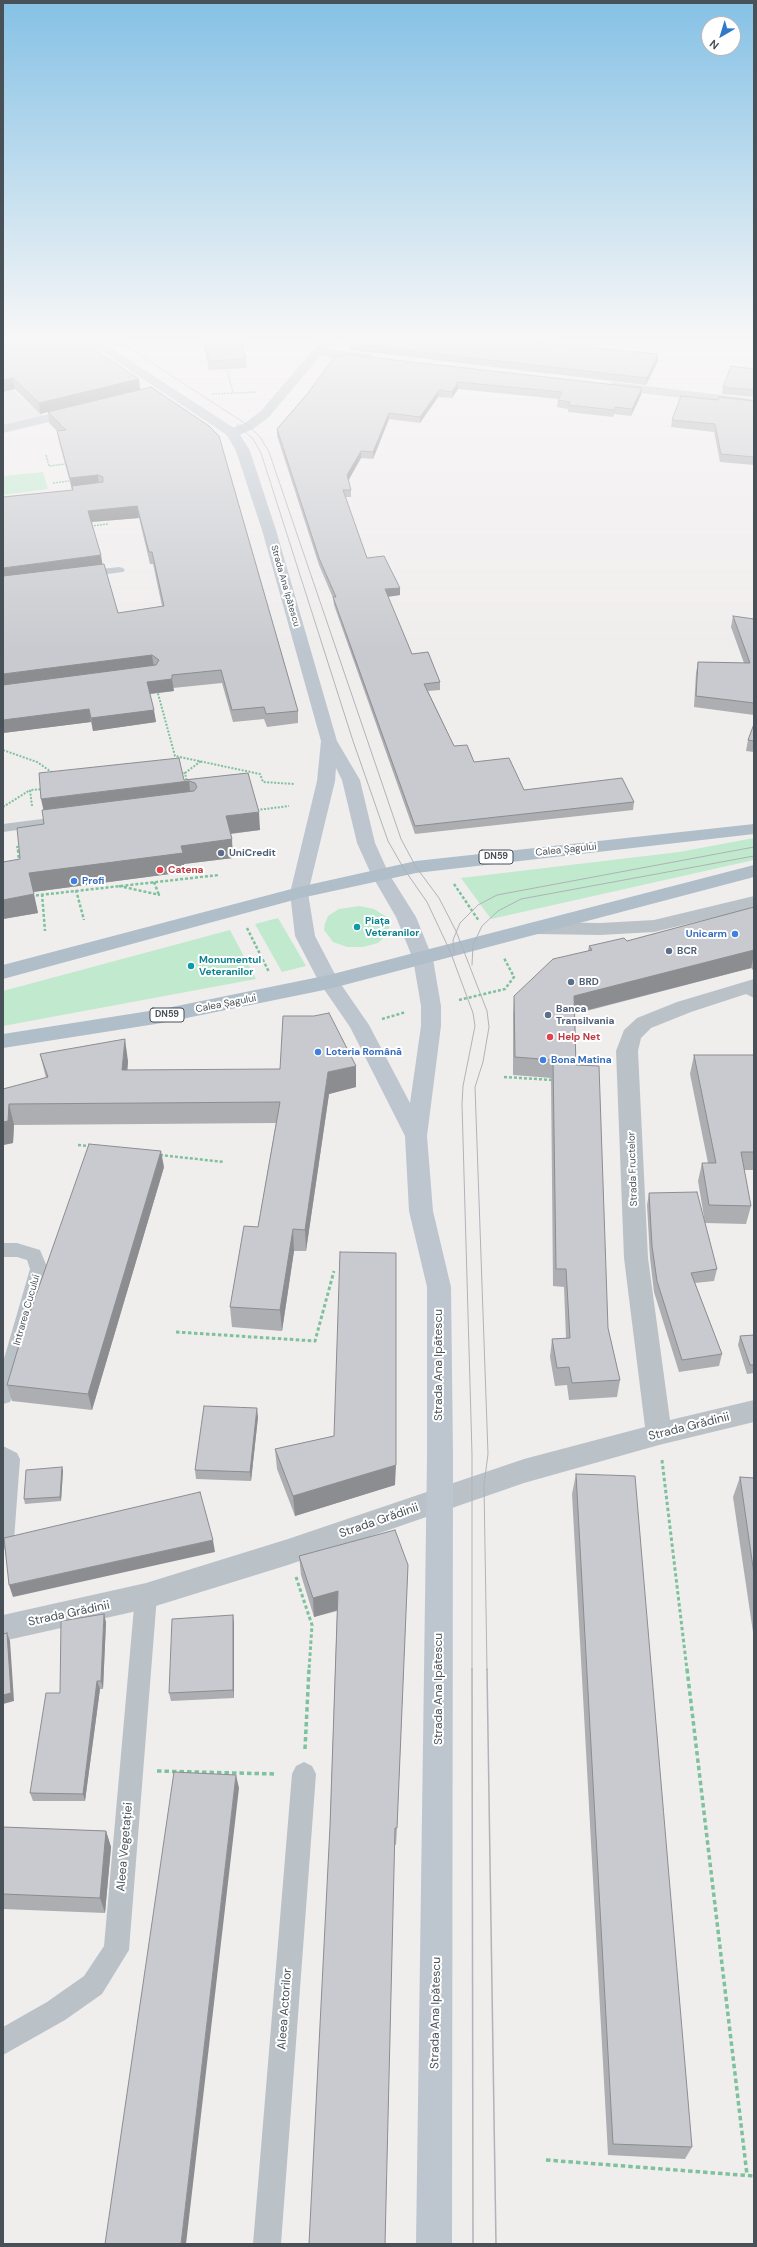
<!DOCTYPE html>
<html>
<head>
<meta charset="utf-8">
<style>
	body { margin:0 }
	#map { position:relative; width:757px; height:2247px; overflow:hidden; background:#f0eded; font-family:"DM Sans",sans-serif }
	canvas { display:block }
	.frame { position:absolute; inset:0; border:4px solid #485158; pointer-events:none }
	.north { position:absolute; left:701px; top:16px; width:40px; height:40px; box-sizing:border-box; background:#fff; border:1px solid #b6b9bc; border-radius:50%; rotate:218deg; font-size:11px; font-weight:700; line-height:16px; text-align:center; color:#485158 }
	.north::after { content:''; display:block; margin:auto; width:14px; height:18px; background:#2f79c8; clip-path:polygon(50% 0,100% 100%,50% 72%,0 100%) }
</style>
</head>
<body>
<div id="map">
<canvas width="757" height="2247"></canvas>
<div class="frame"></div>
<div class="north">N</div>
</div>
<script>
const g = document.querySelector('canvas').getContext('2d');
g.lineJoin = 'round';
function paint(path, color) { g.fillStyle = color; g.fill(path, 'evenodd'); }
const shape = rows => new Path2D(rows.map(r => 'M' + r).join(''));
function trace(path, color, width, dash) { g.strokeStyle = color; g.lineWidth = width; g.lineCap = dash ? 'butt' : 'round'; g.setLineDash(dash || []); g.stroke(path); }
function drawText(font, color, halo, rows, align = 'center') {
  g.font = font + ' "DM Sans",sans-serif'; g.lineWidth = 4; g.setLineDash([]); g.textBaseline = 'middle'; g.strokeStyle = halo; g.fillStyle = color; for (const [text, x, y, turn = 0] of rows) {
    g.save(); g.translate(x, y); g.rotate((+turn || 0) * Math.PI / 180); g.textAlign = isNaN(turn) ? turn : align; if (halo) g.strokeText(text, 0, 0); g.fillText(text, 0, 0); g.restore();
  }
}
paint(shape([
	[3,383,4,383,44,416,3,425]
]), '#e0dedf');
paint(shape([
	[43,472,48,489,3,495,3,476],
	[754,838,754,860,491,919,461,878,679,852],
	[359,906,374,909,385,916,390,925,387,935,378,943,363,947,347,947,333,942,324,930,325,923,328,916,339,909],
	[278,918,306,966,282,972,255,924],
	[230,930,256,979,3,1026,3,991]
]), '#c0e9ce');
trace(shape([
	[227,370,233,393],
	[212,394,257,392],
	[46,455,49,466,65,464],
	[53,483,69,481],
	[91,526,108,524]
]), '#7dc29c', 1.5, [2, 1]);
trace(shape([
	[157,690,175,756,260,774,263,782,294,784],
	[3,750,37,762,53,773],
	[185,773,201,761],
	[180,774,185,773,187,782],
	[32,806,30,790,44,789],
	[3,807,30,790],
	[257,810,289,806],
	[17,846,18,851]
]), '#7dc29c', 2, [2, 1.5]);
trace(shape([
	[18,850,19,861],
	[154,882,159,895],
	[454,884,479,921],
	[119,886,160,895],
	[76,890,84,920],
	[42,894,45,931],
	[31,896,219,875],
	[247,928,269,972],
	[459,1000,505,989,514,977,504,958],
	[382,1019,406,1012],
	[504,1077,553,1080],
	[78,1145,90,1146],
	[160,1155,224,1162]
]), '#7dc29c', 2.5, [3, 2]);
trace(shape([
	[176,1332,315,1341,334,1271],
	[662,1460,687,1670],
	[296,1577,312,1625,309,1670]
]), '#7dc29c', 3, [3.5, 2.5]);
trace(shape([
	[687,1669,747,2175],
	[305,1749,309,1669],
	[157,1771,276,1774],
	[546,2160,754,2176]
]), '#7dc29c', 3.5, [4.5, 3]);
paint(shape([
	[119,567,123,568,125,570,123,572,84,577,78,574,84,571,119,567],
	[65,816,72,820,70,823,3,832,3,824,65,816],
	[3,1243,17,1243,40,1250,48,1269,13,1396,10,1402,3,1404,3,1362,30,1269,27,1260,17,1257,3,1257,3,1243],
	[3,1446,17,1453,20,1459,14,1540,11,1547,3,1550,3,1446],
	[146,1586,154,1589,157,1596,129,1950,102,1994,65,2020,3,2055,3,2027,47,2002,84,1976,104,1946,135,1596,138,1589,146,1586],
	[304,1762,312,1766,316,1774,281,2244,253,2244,292,1774,296,1766,304,1762]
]), '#bac2c8');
paint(shape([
	[324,337,336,337,326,349,370,354,376,358,370,362,320,356,269,417,253,429,237,436,227,436,226,433,227,430,245,423,261,411,324,337],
	[613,382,754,399,754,407,609,389,607,386,613,382],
	[78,407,84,411,82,414,3,433,3,425,78,407],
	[754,896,754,908,654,932,600,935,535,934,528,932,525,928,528,924,535,922,600,923,654,920,754,896],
	[754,979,754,998,746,994,691,1012,651,1028,641,1038,638,1051,648,1258,670,1420,754,1400,754,1422,659,1445,524,1483,288,1565,146,1609,3,1641,3,1615,146,1583,288,1539,524,1459,645,1427,624,1258,616,1051,624,1030,637,1018,677,1002,754,979]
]), '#bac2c8');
paint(shape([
	[80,337,94,337,237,430,250,451,276,530,337,741,360,780,375,843,389,874,416,917,433,959,441,1006,441,1026,427,1136,433,1211,451,1287,453,1456,452,2244,416,2244,427,1456,427,1287,409,1211,405,1136,350,1027,319,982,295,936,290,893,317,781,321,741,262,530,236,451,227,435,80,337],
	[336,768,342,780,357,843,371,874,396,917,413,959,421,1006,421,1026,410,1103,369,1025,338,980,315,936,308,893,335,781,336,768]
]), '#bdc6cf');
paint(shape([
	[754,824,754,834,416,873,301,898,3,979,3,965,299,887,416,861,754,824],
	[754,865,754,877,329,989,162,1023,3,1048,3,1034,162,1009,329,975,754,865]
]), '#b0bec9');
trace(shape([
	[103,337,116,345],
	[112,337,249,426,260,437,269,452,401,839,416,867,439,898,456,931,487,1011,489,1027,483,1062,475,1087,488,1454,484,1485,487,1670],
	[237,424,253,439,261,453,353,741,388,841,404,869,427,902,450,951,473,1013,475,1026,463,1086,462,1104,472,1454,472,1670],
	[454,954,453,940,460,923,478,905,497,895,754,847],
	[472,965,473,945,482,926,498,911,521,899,754,856]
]), '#b0b3b7', 1);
trace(shape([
	[472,1669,473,2244],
	[487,1669,496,2244]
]), '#b0b3b7', 1.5);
paint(shape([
	[3,337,139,379,140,390,298,711,298,723,267,727,264,719,233,722,222,683,173,688,174,691,150,694,156,722,93,731,91,722,3,733,72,490,59,442,57,431,49,423,48,412,40,414,15,389],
	[139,518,150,564,153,564,162,606,118,613,102,564,92,522],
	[202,337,240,337,246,359,247,368,209,370],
	[269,337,285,337,285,338],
	[530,341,529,342,658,354,658,361,646,385,350,350,350,344],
	[335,356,642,388,641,395,631,416,614,414,613,417,568,412,568,409,557,407,558,400,559,399,458,389,452,398,438,397,420,423,389,419,373,459,361,458,349,480,351,490,351,497,345,497,367,558,400,588,400,595,388,597,412,654,440,682,440,690,428,691,454,746,474,762,524,790,634,802,633,810,415,834,334,605,333,598,319,565,277,436,277,429,308,393],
	[754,369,754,397,722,394,723,387],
	[718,400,754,401,754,465,720,462,714,432,671,427,672,420],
	[733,616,754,619,754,715,694,707,696,673,698,662,744,663,731,627],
	[754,724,754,752,746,751,748,740],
	[248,773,260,830,231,834,233,858,184,864,185,872,33,892,38,913,3,919,3,862,20,859,44,824,184,780],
	[754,907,754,971,751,968,575,1014,576,1065,608,1328,620,1380,617,1397,569,1400,567,1385,555,1386,550,1357,552,1339,566,1338,564,1287,553,1286,551,1078,513,1075,513,1014,514,996,588,951,589,946,627,941],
	[40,1054,128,1061,127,1070,356,1087,329,1094,306,1251,294,1251,282,1331,232,1327,230,1307,258,1227,276,1123,14,1125,13,1143,3,1145,3,1089,46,1078],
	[694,1055,754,1055,754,1170,744,1170,751,1206,746,1224,705,1223,698,1181,702,1163,708,1163,690,1074],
	[164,1167,92,1410,12,1401,7,1385],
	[649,1193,717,1269,714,1281,695,1283,722,1354,719,1366,679,1372,654,1292,650,1258,647,1205],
	[754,1335,754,1373,747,1374,738,1345,740,1336],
	[258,1417,251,1481,196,1479,195,1470],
	[334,1436,395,1485,295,1516,277,1469,275,1449],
	[62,1467,63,1471,61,1501,25,1504,24,1499],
	[576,1474,692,2147,685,2159,608,2155,572,1494],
	[740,1477,754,1478,754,1639,733,1497],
	[299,1556,408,1565,396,1845,330,1826,337,1611,314,1617,301,1575],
	[233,1615,234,1624,234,1698,171,1701,169,1693],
	[106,1622,103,1689,100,1689,85,1801,33,1801,30,1793,60,1693],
	[3,1827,106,1831,111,1847,105,1913,3,1909]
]), '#acaeb2');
paint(shape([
	[528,337,530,337,530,341,525,348,525,341],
	[658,354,658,361,646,385,647,378],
	[13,378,15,389,3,392,3,380],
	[139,379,140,390,40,414,39,403],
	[458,382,458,389,452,398,452,392],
	[642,388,641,395,631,416,632,409],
	[439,390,438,397,420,423,420,417],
	[615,407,614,414,613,417,614,410],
	[389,413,389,419,373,459,373,452],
	[361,451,361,458,347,482,347,475],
	[98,475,99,487,72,486,73,490,72,490,70,478],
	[137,506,139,518,90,522,88,511],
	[101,555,103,567,3,581,3,568],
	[400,588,400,595,385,597,385,589],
	[152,655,154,668,3,686,3,674],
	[172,679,174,691,148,694,147,682],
	[89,709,91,722,3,733,3,720],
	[154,710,156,722,93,731,91,718],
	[189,781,191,800,45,817,41,799],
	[259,812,260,830,227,834,226,816],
	[232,839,233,858,184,864,185,872,33,892,29,873,181,846],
	[34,894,38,913,3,919,3,900],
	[754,950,754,955,751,968,572,1014,574,996],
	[125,1039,128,1061,126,1092,122,1070],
	[356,1066,356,1087,329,1094,306,1251,305,1230,328,1072],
	[9,1104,14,1125,13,1143,3,1145,3,1122],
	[161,1151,164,1167,92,1410,88,1394],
	[293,1229,294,1251,282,1331,280,1310],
	[257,1408,258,1417,251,1481,250,1472],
	[396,1465,395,1485,295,1516,293,1496],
	[62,1467,63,1471,61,1501,60,1497],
	[213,1540,215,1552,13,1597,9,1585],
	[407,1584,396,1845,397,1828],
	[338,1591,338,1610,314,1617,313,1598],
	[104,1614,106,1622,103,1689,101,1681],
	[233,1615,234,1624,234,1698,233,1690],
	[7,1633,10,1641,14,1701,3,1704,3,1695],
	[97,1681,100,1689,85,1801,83,1794],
	[236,1775,239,1788,186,2244,181,2244],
	[106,1831,111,1847,105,1913,100,1898]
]), '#8c8d91');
const building = shape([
	[3,337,76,337,139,379,39,403,13,378,3,380,3,337],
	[203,337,240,337,246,359,209,361,203,337],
	[356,337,528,337,525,341,658,354,647,378,350,344,356,337],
	[343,354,642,388,632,409,615,407,614,410,569,405,570,402,558,400,562,392,458,382,452,392,439,390,420,417,389,413,373,452,361,451,347,475,351,490,343,490,367,558,384,556,400,588,385,589,412,654,428,652,440,682,424,684,454,746,467,745,474,762,509,758,524,790,622,778,634,802,415,826,333,597,336,597,319,558,277,429,308,393,335,356,340,357,343,354],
	[731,366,754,369,754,390,723,387,731,366],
	[151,387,209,426,219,436,298,711,266,714,264,707,232,710,221,670,172,675,172,679,147,682,154,710,91,718,89,709,3,720,3,685,156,665,159,660,152,655,3,674,3,576,104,564,118,613,164,606,152,552,149,552,137,506,88,511,101,555,3,568,3,497,73,490,72,486,103,482,103,477,98,475,70,478,57,431,66,430,48,412,151,387],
	[681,396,718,400,719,397,754,401,754,457,721,454,715,424,672,420,681,396],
	[733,616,754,619,754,703,696,696,698,662,750,663,733,616],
	[754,724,754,741,748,740,754,724],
	[179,758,184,780,248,773,259,812,226,816,232,839,181,846,183,853,29,873,34,894,3,900,3,862,20,859,17,828,44,824,42,810,194,791,197,787,195,783,189,781,41,799,39,773,179,758],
	[754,907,754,950,574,996,576,1065,599,1066,608,1328,620,1380,572,1383,569,1367,557,1368,552,1339,570,1338,566,1269,556,1269,553,1060,515,1057,514,996,553,959,592,950,589,946,624,938,627,941,754,907],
	[329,1013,356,1066,328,1072,305,1230,293,1229,280,1310,230,1307,244,1226,258,1227,280,1102,9,1104,8,1121,3,1122,3,1089,48,1077,40,1054,125,1039,122,1070,280,1069,283,1016,314,1016,329,1013],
	[694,1055,754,1055,754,1152,741,1152,751,1206,709,1205,702,1163,716,1163,694,1055],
	[89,1144,161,1151,88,1394,7,1385,22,1335,89,1144],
	[697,1192,717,1269,691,1273,722,1354,682,1360,657,1281,652,1246,649,1193,697,1192],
	[340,1252,396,1253,396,1465,293,1496,275,1449,334,1436,340,1252],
	[754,1335,754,1365,750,1365,740,1336,754,1335],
	[204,1406,257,1408,250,1472,195,1470,204,1406],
	[62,1467,60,1497,24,1499,26,1470,62,1467],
	[576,1474,635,1476,692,2147,613,2144,576,1474],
	[740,1477,754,1478,754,1574,740,1477],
	[200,1492,213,1540,9,1585,4,1538,200,1492],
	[395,1530,408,1565,397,1828,395,1828,385,2244,309,2244,330,1826,338,1591,313,1598,299,1556,395,1530],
	[104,1614,101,1681,97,1681,83,1794,30,1793,46,1693,60,1693,61,1621,104,1614],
	[233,1615,233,1690,169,1693,172,1619,233,1615],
	[7,1633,11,1693,3,1695,3,1634,7,1633],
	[174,1772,236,1775,181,2244,105,2244,174,1772],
	[3,1827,106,1831,100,1898,3,1894,3,1827]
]);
paint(building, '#c8cacf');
trace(building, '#8c8d91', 1);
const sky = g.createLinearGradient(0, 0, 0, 652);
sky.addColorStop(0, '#85c1e5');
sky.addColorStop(0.52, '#f8f7f7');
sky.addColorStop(1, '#f8f7f700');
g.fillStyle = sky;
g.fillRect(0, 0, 757, 652);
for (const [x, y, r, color] of [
	[221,853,4,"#5c6f8a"],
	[160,870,4,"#e0444e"],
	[74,881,4,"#3f7fe0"],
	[357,927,4,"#0f9aa8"],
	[735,934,4,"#3f7fe0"],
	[669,951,4,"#5c6f8a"],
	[191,966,4,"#0f9aa8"],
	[571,982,4,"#5c6f8a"],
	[548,1015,4,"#5c6f8a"],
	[550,1037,4,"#e0444e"],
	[318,1052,4,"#3f7fe0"],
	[543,1060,4,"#3f7fe0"]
]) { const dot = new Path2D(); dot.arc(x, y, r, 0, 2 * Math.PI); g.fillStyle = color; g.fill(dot); trace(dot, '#fff', 1.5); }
drawText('9px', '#485158', '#fff', [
	["Strada Ana Ipătescu",285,586,74]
]);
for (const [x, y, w] of [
	[496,857,34],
	[167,1015,34]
]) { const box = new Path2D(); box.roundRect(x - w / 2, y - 7, w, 14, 3); g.fillStyle = '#fff'; g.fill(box); trace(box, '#485158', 1); }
drawText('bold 9px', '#485158', null, [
	["DN59",496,857],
	["DN59",167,1015]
]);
drawText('10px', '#485158', '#fff', [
	["Calea Șagului",566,850,-6],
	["Calea Șagului",226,1004,-11],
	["Strada Fructelor",633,1169,-92],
	["Intrarea Cucului",27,1310,-74]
]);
drawText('bold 10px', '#4e5e75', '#fff', [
	["UniCredit",229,853],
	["BCR",677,951],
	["BRD",579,982],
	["Banca",556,1009],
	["Transilvania",556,1021]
], 'left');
drawText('bold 10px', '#be3a42', '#fff', [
	["Catena",168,870],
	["Help Net",558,1037]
], 'left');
drawText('bold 10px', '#366cbe', '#fff', [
	["Profi",82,881],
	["Unicarm",727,934,"right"],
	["Loteria Română",326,1052],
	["Bona Matina",551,1060]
], 'left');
drawText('bold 10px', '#0d838f', '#fff', [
	["Piața",365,921],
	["Veteranilor",365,933],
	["Monumentul",199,960],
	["Veteranilor",199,972]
], 'left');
drawText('12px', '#485158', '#fff', [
	["Strada Ana Ipătescu",439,1365,-90],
	["Strada Grădinii",689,1427,-14],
	["Strada Grădinii",379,1521,-19],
	["Strada Grădinii",69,1614,-12],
	["Strada Ana Ipătescu",439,1689,-90],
	["Aleea Vegetației",125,1847,-85],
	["Aleea Actorilor",285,2009,-86],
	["Strada Ana Ipătescu",436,2013,-89]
]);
</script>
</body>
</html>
